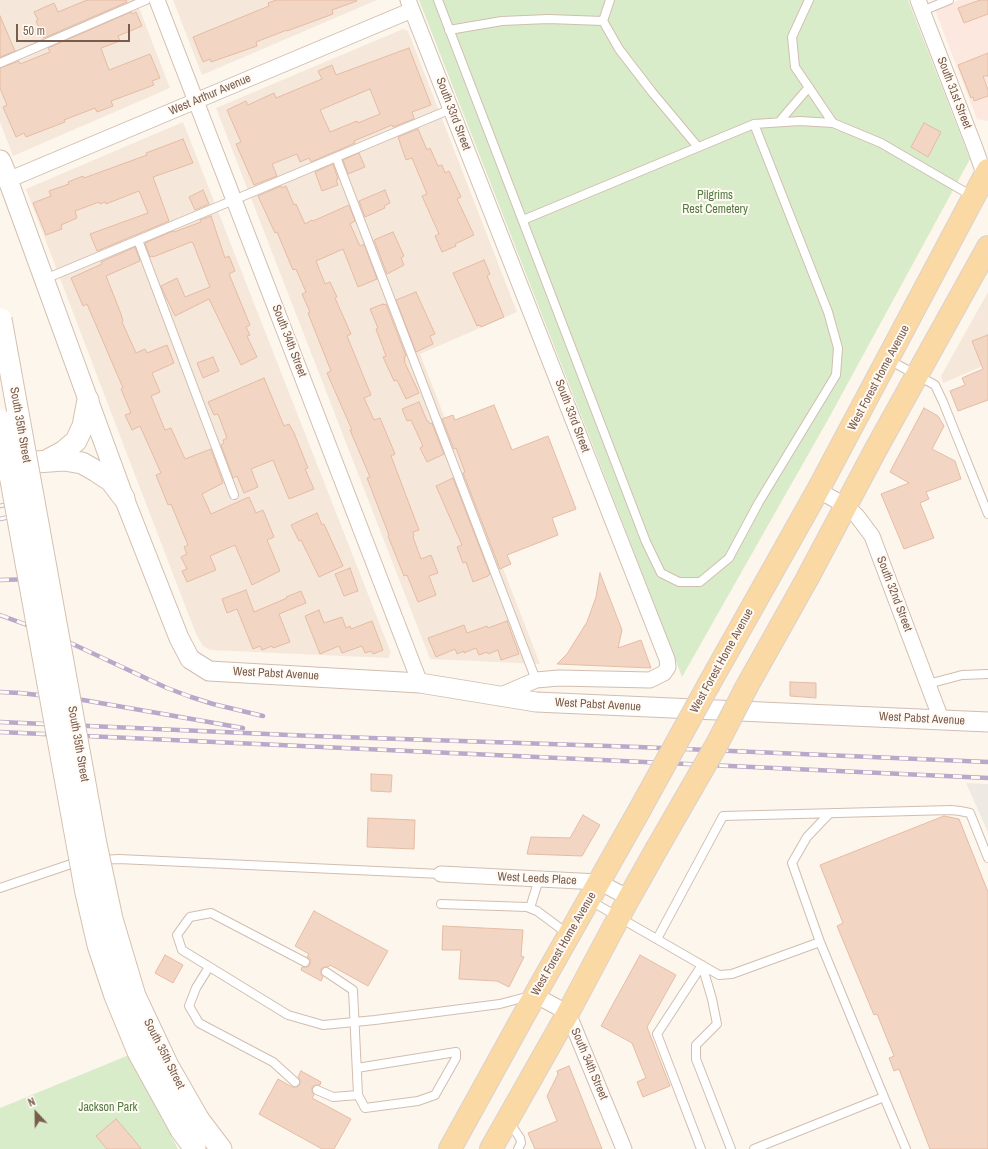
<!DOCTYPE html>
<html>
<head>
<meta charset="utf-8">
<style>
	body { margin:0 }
	#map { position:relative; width:988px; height:1149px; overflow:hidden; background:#fdf6ec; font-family:"Archivo Narrow",sans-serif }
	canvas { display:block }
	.north { position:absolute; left:16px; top:1093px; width:40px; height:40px; -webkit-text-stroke:3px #fffaf3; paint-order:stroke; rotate:338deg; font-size:11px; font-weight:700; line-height:16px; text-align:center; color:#7a5c4d }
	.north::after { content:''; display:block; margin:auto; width:14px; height:18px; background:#7a5c4d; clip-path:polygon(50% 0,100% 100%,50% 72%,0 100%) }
	.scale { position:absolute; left:16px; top:24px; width:114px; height:18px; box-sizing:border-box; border:2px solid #7a5c4d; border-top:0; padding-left:5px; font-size:12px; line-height:14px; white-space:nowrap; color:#7a5c4d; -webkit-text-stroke:3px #fffaf3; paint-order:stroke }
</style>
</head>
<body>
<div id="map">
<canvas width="988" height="1149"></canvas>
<div class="north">N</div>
<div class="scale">50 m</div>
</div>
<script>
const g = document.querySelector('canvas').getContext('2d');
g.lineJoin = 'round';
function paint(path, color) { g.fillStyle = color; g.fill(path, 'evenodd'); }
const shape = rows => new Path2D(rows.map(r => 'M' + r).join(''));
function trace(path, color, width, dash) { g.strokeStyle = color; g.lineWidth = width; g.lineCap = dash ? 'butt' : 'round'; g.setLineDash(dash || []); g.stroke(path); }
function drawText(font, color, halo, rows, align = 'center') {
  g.font = font + ' "Archivo Narrow",sans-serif'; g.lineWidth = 4; g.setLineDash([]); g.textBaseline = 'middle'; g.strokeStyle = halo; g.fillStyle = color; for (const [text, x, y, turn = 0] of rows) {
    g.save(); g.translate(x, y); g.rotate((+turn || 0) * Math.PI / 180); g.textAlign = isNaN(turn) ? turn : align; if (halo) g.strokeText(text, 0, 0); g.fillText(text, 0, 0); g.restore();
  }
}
paint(shape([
	[0,0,136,0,170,88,13,156,0,122],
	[173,0,377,0,202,75],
	[403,29,408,31,517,312,420,354,540,664,430,659,216,108],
	[183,122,391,653,388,658,210,650,203,646,196,634,130,462,26,189],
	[988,292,988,364,943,383,941,376]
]), '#f5e8da');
paint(shape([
	[959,0,988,0,988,121,977,119,935,10]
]), '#fde8e0');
paint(shape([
	[966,783,988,784,988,832,987,830]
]), '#efe9e4');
paint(shape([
	[419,0,908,0,970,159,830,416,682,677,590,438],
	[129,1055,178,1149,0,1149,0,1108]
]), '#d8ecc9');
const building = shape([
	[87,0,126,0,127,2,44,38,36,21,38,20,34,12,54,3,58,12,87,0],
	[276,0,356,0,357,1,332,10,333,14,287,31,287,30,256,42,257,46,211,62,210,59,203,62,193,37,269,6,268,3,276,0],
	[980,0,988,0,988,14,964,23,958,8,980,0],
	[131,12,132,14,136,12,142,26,118,36,120,41,101,48,109,70,150,54,160,78,152,81,154,85,111,101,113,106,97,112,95,108,64,120,65,122,26,137,24,133,16,137,3,107,7,105,0,88,0,68,19,61,20,64,50,52,48,48,131,12],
	[0,16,15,51,0,57,0,16],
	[409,48,431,105,412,112,414,118,414,119,393,127,392,125,354,141,355,143,311,162,309,158,300,162,297,154,272,164,277,176,254,185,236,144,241,142,227,110,246,101,248,105,274,93,276,98,322,79,318,71,332,65,336,75,409,48],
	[370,89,380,114,358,123,357,121,330,132,320,110,370,89],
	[988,53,988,76,983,76,988,90,988,96,974,101,973,97,971,98,958,65,988,53],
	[924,123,941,132,928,157,911,147,924,123],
	[418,129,427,150,430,148,438,166,442,165,445,173,449,171,461,197,457,199,474,235,455,244,456,246,442,252,435,236,439,234,422,196,427,194,412,158,406,160,398,137,418,129],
	[183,139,193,163,153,177,169,221,97,251,90,234,148,213,139,191,106,204,105,202,100,204,99,202,75,211,77,218,61,225,62,229,46,235,33,203,51,196,49,191,69,184,68,182,83,176,84,178,147,155,146,153,183,139],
	[359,153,365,167,348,174,343,160,359,153],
	[333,164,338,179,336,180,338,185,322,191,315,172,333,164],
	[281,186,282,188,286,186,294,205,296,204,305,224,312,220,313,221,349,205,355,221,350,224,360,246,364,244,377,279,358,287,343,249,316,261,325,284,330,282,337,297,335,298,351,334,347,336,371,395,364,398,374,420,380,418,395,454,391,456,419,530,413,532,414,536,413,537,421,559,431,555,438,573,429,576,436,595,418,602,407,575,404,576,388,536,389,535,367,478,370,477,350,430,352,430,327,373,331,371,308,313,310,312,302,294,306,292,296,269,293,270,277,232,275,233,258,196,281,186],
	[203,190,209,204,195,210,189,197,203,190],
	[385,190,390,203,384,206,385,208,365,217,359,201,385,190],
	[211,216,225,258,229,256,235,271,229,274,250,325,246,327,250,335,247,336,257,357,241,365,209,299,175,316,164,293,161,286,177,278,185,297,210,287,193,243,191,242,153,257,152,256,150,257,145,243,173,231,174,232,201,222,200,220,211,216],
	[393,232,404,256,401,258,404,265,387,274,374,240,393,232],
	[135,247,140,261,106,276,121,314,123,321,122,322,136,353,145,349,147,353,167,345,174,363,152,373,160,392,151,396,165,430,171,428,185,459,211,449,223,483,202,494,211,514,249,497,256,513,263,510,274,537,267,540,280,571,252,585,235,545,210,556,216,570,187,582,182,571,187,569,181,557,187,554,184,547,188,545,171,504,168,505,156,475,161,473,140,426,132,430,125,415,131,413,121,389,123,388,87,304,83,306,71,278,102,264,101,262,135,247],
	[484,260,490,274,487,276,504,317,481,327,480,325,477,326,453,273,484,260],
	[416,292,435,334,430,336,433,344,416,352,396,300,416,292],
	[383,304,383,305,386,304,406,356,404,357,405,361,404,361,419,393,406,399,397,380,394,381,383,357,386,356,376,329,378,328,370,309,383,304],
	[988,335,988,400,958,411,950,391,965,385,962,378,983,369,972,341,988,335],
	[213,357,219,371,203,378,197,363,213,357],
	[264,378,284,426,289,424,294,433,308,468,305,469,314,489,289,499,273,460,251,469,258,487,244,493,237,476,233,478,221,445,224,443,223,440,227,438,218,414,214,415,208,402,264,378],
	[419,402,427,421,428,421,430,424,432,423,444,454,427,462,420,448,423,446,411,420,407,421,402,409,419,402],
	[494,405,512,450,548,436,576,509,552,518,558,535,507,555,511,564,500,569,463,473,465,472,456,448,454,449,442,419,453,415,455,420,494,405],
	[924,408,938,416,944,426,932,449,955,461,961,479,926,492,929,499,920,503,934,538,904,549,881,494,909,483,890,472,924,408],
	[453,478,490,574,488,576,473,582,466,562,463,563,457,547,462,545,436,486,453,478],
	[317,513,322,525,324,524,343,566,319,577,301,540,299,541,291,525,317,513],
	[350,568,358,591,344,596,335,574,350,568],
	[600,573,622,630,618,648,641,640,651,668,557,664,567,654,587,622,596,597,600,573],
	[246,590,254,612,287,598,286,597,301,591,306,603,279,614,290,642,273,648,272,646,262,650,260,646,253,649,237,609,227,613,222,599,246,590],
	[319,610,324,623,342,617,346,628,350,626,351,629,372,621,383,650,373,654,371,651,365,653,362,646,342,653,339,646,320,654,305,616,319,610],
	[507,621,519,654,501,660,498,650,488,654,487,652,479,655,476,648,464,653,464,651,457,654,455,649,436,657,428,638,464,625,467,633,487,626,488,628,507,621],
	[790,682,816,683,816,698,790,696,790,682],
	[371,774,392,775,391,792,371,791,371,774],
	[583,815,600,825,582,856,527,854,531,837,570,838,583,815],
	[944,816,959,819,988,892,988,1149,930,1149,899,1069,894,1071,889,1058,894,1056,877,1014,874,1015,837,926,843,923,820,865,944,816],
	[368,818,415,820,414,849,367,847,368,818],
	[314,911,388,951,368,986,330,965,328,967,324,967,321,969,321,974,323,977,321,981,301,970,302,967,308,967,310,964,310,959,307,957,309,954,295,946,314,911],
	[443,926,523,930,521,956,524,957,509,987,497,981,459,979,461,950,442,950,443,926],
	[165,955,183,965,173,983,155,973,165,955],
	[640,955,676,975,647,1027,670,1086,643,1097,637,1082,646,1078,632,1043,601,1026,640,955],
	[569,1066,602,1149,535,1149,528,1133,557,1121,547,1096,558,1074,557,1071,569,1066],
	[301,1071,321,1082,320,1085,316,1085,312,1087,312,1091,314,1095,312,1098,351,1119,334,1149,322,1149,259,1114,278,1079,292,1087,297,1087,300,1084,300,1080,298,1077,301,1071],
	[116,1119,135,1141,141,1149,107,1149,96,1136,116,1119]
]);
paint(building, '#f3d5c3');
trace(building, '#e6bba3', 1);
const service = shape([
	[438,0,646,542,661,573,679,582,700,582,729,558,759,502,836,375,838,348,828,312,754,124],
	[809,0,792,37,795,67,833,123,881,143,972,196],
	[922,11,949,0],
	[603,21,610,0],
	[449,30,502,21,548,19,603,21,619,49,652,92,698,147],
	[0,63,146,0],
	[779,122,809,87],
	[336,157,536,680],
	[523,220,754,124,800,121,833,123],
	[138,240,234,495],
	[45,279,451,109],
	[889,360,935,385,943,402,988,514],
	[928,684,962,675,988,674],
	[100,860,119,859,441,874],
	[0,888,80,861],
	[589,900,719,975,732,974,820,942,884,1097],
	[441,904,527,907,537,911,568,934],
	[530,908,539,879],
	[657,939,723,816,951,810,960,811,970,813,988,858],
	[820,942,792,863,807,837,829,814],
	[305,962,211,913,190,917,177,935,182,950,288,1015,323,1025,375,1020,500,1004,530,996],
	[702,965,712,999,717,1024,696,1045,696,1059,731,1149],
	[209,967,196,988,189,1006,199,1023,273,1062,295,1082],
	[326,972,353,990,358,1095,365,1108,418,1101,435,1095,456,1058,456,1052,357,1068],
	[317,1090,333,1097,358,1095],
	[509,1122,520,1138,521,1143,518,1149],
	[701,1149,657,1034,702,965],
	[754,1149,884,1097,906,1149]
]);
const minor = shape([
	[157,0,420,683],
	[408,0,667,659,668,667,664,673,650,680,559,678,536,680,499,696],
	[918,0,975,148,987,182],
	[8,180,412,10],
	[818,490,846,506,857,516,872,536,941,719],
	[441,874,599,882,629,898],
	[535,995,568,1013,624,1149]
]);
const tertiary = shape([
	[8,180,124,498,179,638,190,659,209,671,420,683,536,702,988,722]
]);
const secondary = shape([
	[0,161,8,180],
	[48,460,63,452,76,441,83,426,88,400],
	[8,464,64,460,82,463,96,471,111,481,124,498],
	[199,1120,221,1149],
	[181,1130,195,1149]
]);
const primary = shape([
	[709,684,818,490,988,170],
	[746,688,807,579,876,449,988,247],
	[450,1149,535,995,639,811],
	[491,1149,568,1013,629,898,656,850]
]);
trace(service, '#d1beb0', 10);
trace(minor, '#d1beb0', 17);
trace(tertiary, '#d1beb0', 21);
trace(secondary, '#d6c0b0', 23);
trace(primary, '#dad1cd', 24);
trace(service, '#fff', 8);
trace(minor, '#fff', 15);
trace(tertiary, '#fff', 19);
trace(secondary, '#fff', 21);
trace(primary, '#fbd9a5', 22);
const rail = shape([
	[0,506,26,499],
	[0,519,27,513],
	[0,580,35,579],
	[0,615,49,633,167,688,191,697,213,704,263,716],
	[0,692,20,693,83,700,243,728],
	[0,722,312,736,638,747,988,762],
	[0,732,988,778]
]);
trace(rail, '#b9a8c9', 4.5);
trace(rail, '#fffaf3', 3, [9]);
const secondaryBridge = shape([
	[1,319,96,844,112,919,135,996,168,1066,199,1120],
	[0,420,86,893,98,945,115,996,138,1052,181,1130]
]);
const primaryBridge = shape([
	[639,811,709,684],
	[656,850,717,744,746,688]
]);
trace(secondaryBridge, '#d6c0b0', 23, []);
trace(primaryBridge, '#dad1cd', 24, []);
trace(secondaryBridge, '#fff', 21);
trace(primaryBridge, '#fbd9a5', 22);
drawText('12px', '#7a5c4d', '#fffaf3', [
	["South 31st Street",954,93,69],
	["West Arthur Avenue",210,95,-23],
	["South 33rd Street",453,114,69],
	["South 34th Street",289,341,69],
	["West Forest Home Avenue",879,378,-62],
	["South 33rd Street",572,416,69],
	["South 35th Street",20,425,80],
	["South 32nd Street",894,594,69],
	["West Forest Home Avenue",722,661,-61],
	["West Pabst Avenue",276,674,3],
	["West Pabst Avenue",598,705,3],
	["West Pabst Avenue",922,719,3],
	["South 35th Street",78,744,80],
	["West Leeds Place",537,879,3],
	["West Forest Home Avenue",564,944,-60],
	["South 35th Street",164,1054,63],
	["South 34th Street",589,1064,67]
]);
drawText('12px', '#537a41', '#fffaf3', [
	["Pilgrims",715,196],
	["Rest Cemetery",715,210],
	["Jackson Park",108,1108]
]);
</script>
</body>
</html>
